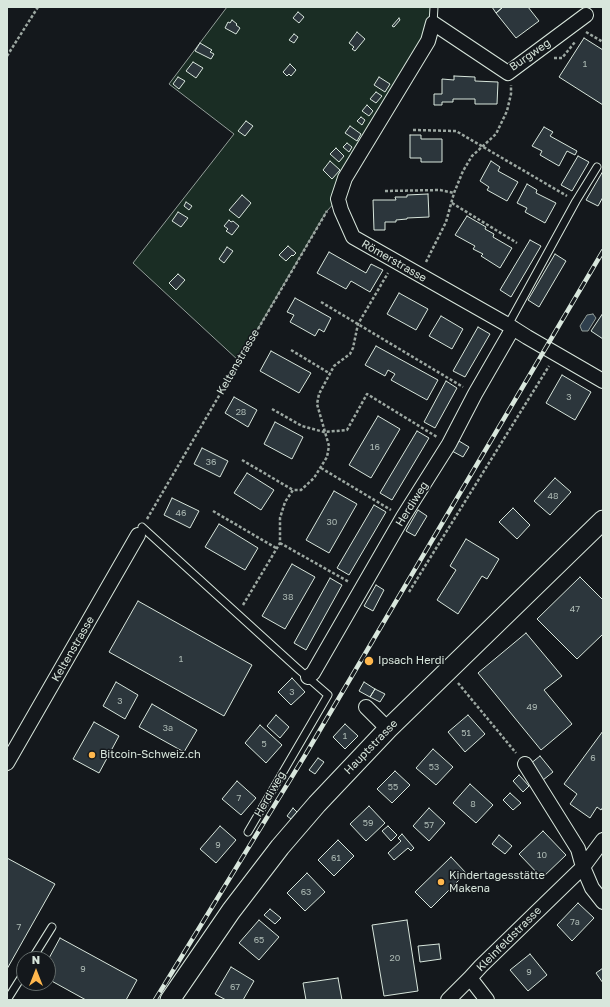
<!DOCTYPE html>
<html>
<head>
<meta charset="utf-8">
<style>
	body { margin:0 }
	#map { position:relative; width:610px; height:1007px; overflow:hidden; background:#14181c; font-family:"Golos Text",sans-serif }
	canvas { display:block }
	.frame { position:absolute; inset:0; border:8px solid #d8e6dc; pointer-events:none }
	.north { position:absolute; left:16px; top:951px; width:40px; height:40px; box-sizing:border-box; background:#14181c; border:1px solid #626a69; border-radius:50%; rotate:0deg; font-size:11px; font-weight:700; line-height:16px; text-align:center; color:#d8e6dc }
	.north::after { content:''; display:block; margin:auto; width:14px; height:18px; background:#ffb74d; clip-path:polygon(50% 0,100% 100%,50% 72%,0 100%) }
</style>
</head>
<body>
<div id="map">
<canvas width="610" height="1007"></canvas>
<div class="frame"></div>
<div class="north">N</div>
</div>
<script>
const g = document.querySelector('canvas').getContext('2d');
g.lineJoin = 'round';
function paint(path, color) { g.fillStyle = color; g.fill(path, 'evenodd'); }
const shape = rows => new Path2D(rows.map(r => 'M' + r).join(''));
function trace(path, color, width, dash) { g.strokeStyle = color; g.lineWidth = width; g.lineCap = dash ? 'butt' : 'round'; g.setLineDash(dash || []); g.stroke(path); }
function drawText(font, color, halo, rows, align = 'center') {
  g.font = font + ' "Golos Text",sans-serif'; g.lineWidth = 3; g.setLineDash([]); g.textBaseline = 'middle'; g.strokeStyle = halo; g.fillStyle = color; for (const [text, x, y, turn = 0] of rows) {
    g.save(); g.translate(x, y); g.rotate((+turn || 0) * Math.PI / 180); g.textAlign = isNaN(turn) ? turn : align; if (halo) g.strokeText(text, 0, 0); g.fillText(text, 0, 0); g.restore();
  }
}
const green = shape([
	[227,7,434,7,433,23,338,199,326,212,239,361,133,263,234,134,169,84,227,7]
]);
paint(green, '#1a2d24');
trace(green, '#939e99', 1);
const water = shape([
	[593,314,596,318,588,331,582,331,580,326,587,315,593,314]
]);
paint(water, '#2f3f4d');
trace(water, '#939e99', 1);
const building = shape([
	[492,7,503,7,496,13,492,7],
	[503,7,528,7,539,21,516,38,496,13,503,7],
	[298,12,304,17,299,23,293,18,298,12],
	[399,18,400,20,394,27,392,26,399,18],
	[232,20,237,24,236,25,240,28,236,34,225,28,228,22,230,23,232,20],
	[357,32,365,39,355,51,352,49,354,47,349,43,357,32],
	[294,34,298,37,294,43,289,40,294,34],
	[584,38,603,50,603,105,559,77,584,38],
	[200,43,212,50,210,52,214,54,211,59,195,51,200,43],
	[193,62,203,68,196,78,186,71,193,62],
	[290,64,296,70,291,76,289,74,287,76,283,72,290,64],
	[454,76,475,77,475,81,498,82,497,104,475,104,475,99,453,99,453,102,442,102,442,105,434,105,434,94,442,94,442,79,454,80,454,76],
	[178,77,185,81,179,89,173,84,178,77],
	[379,77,390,84,385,92,374,85,379,77],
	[376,92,382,96,376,103,370,99,376,92],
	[367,105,373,111,369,116,362,111,367,105],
	[361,117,365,120,362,125,357,121,361,117],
	[246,121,253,126,245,136,238,131,246,121],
	[350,126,361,134,357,141,345,133,350,126],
	[544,127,553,132,550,136,577,151,575,155,567,151,559,166,540,155,542,151,532,146,544,127],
	[410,135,421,135,421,139,442,139,442,162,421,162,421,158,410,158,410,135],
	[347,143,352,147,349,152,343,147,347,143],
	[336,148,344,156,339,162,330,154,336,148],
	[578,156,589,162,572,191,561,185,578,156],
	[330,161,340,170,332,179,323,170,330,161],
	[491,161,500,167,498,171,518,182,507,201,487,190,489,187,480,181,491,161],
	[603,171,603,197,598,206,586,200,603,171],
	[527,184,537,190,536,193,556,203,545,223,525,212,527,208,517,203,527,184],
	[428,194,429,217,407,218,407,219,396,220,396,222,385,222,385,230,374,230,373,200,396,200,395,197,407,197,407,195,428,194],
	[242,195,251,203,239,218,229,210,242,195],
	[186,202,192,206,189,210,184,206,186,202],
	[178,212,188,218,181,227,172,221,178,212],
	[467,216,486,227,485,229,494,234,493,237,512,248,500,268,481,256,483,254,473,249,475,246,455,235,467,216],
	[229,220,231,222,233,221,239,226,232,235,226,231,228,229,224,226,229,220],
	[530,240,541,246,511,297,500,290,530,240],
	[288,246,296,253,293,256,292,255,286,261,279,255,288,246],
	[227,247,233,251,224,263,219,259,227,247],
	[329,252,366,273,371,264,383,270,370,292,351,281,346,289,317,273,329,252],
	[555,254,566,261,539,307,528,300,555,254],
	[178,274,185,280,176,290,169,283,178,274],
	[399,293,428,309,416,330,387,314,399,293],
	[295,298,331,318,324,332,319,329,315,336,290,322,294,315,287,312,295,298],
	[603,313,603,339,591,331,603,313],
	[441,316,463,329,452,349,429,336,441,316],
	[478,327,490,334,465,377,453,371,478,327],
	[376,346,438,380,427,400,391,380,395,374,388,370,385,376,365,365,376,346],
	[271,351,311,373,299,393,260,371,271,351],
	[562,375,591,392,575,420,546,403,562,375],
	[446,381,457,388,435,428,424,422,446,381],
	[234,397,257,410,248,427,225,413,234,397],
	[378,416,400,429,371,478,349,465,378,416],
	[275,422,303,437,292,459,264,444,275,422],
	[417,431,429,438,392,500,380,493,417,431],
	[459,441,469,447,463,457,452,451,459,441],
	[202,448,228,461,220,477,194,464,202,448],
	[247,473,274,490,261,510,234,493,247,473],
	[555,478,571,492,550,515,534,501,555,478],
	[334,491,357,504,329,553,306,540,334,491],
	[172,498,199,511,190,528,164,515,172,498],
	[374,505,386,512,349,575,337,568,374,505],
	[513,508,530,525,517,539,499,522,513,508],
	[418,510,427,516,415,536,406,531,418,510],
	[219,524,258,548,245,570,205,547,219,524],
	[466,539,499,559,487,579,482,576,458,614,437,600,456,570,450,566,466,539],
	[292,564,315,577,285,629,262,616,292,564],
	[580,577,603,600,603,634,577,659,537,619,580,577],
	[330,578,342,585,306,650,294,643,330,578],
	[376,585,384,590,373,611,364,606,376,585],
	[138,601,252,665,224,716,109,652,138,601],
	[526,633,562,676,544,690,572,724,541,750,478,673,526,633],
	[292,678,305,692,291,705,278,692,292,678],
	[116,682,138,695,125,719,103,706,116,682],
	[364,682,375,689,370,697,359,691,364,682],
	[375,689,385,694,380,702,370,697,375,689],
	[152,704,197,730,184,752,139,727,152,704],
	[276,715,289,727,280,738,267,726,276,715],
	[468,715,485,734,465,752,448,732,468,715],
	[94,722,119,736,99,773,73,759,94,722],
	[345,724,358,736,345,749,333,737,345,724],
	[260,725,282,745,266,763,245,743,260,725],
	[603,731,603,807,601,810,597,807,590,818,570,804,577,794,564,784,603,731],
	[433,749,453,767,436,785,416,768,433,749],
	[540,756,553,772,543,780,530,764,540,756],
	[318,758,324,762,315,774,309,770,318,758],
	[395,771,410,785,392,803,377,789,395,771],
	[519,775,529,786,523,792,513,781,519,775],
	[237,781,256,798,241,815,222,799,237,781],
	[470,784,493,805,476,823,453,803,470,784],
	[510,793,521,803,513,810,503,800,510,793],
	[369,806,385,823,366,841,350,824,369,806],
	[293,808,297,812,291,819,287,816,293,808],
	[429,808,445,823,429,841,413,826,429,808],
	[220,826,236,840,216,863,200,849,220,826],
	[388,826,397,835,391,841,382,831,388,826],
	[543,831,566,855,542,878,519,854,543,831],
	[402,834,414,848,411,851,408,848,394,860,388,853,401,841,398,838,402,834],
	[499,835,512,846,505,854,492,844,499,835],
	[338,840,354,856,334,876,318,860,338,840],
	[451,857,466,873,431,908,415,892,451,857],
	[7,858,55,884,7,969,7,858],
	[307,873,325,892,305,911,287,893,307,873],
	[578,903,594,918,572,941,557,925,578,903],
	[270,909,281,918,275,924,264,915,270,909],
	[259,920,279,937,259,960,239,943,259,920],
	[407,920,418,991,384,996,372,925,407,920],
	[60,938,137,980,126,1000,86,1000,48,979,48,960,60,938],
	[439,944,441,959,420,962,418,946,439,944],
	[530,954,547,975,528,991,510,970,530,954],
	[231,967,254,981,243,1000,226,1000,215,994,231,967],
	[603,968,603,983,596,973,603,968],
	[338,978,342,1000,306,1000,303,983,338,978]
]);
paint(building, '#2c363c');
trace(building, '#d8e6dc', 1);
const lane = shape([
	[433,23,434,7],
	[508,325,576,201,597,167],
	[142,527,297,668,328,695,248,832],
	[32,959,52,927],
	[7,1000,24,973]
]);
const street = shape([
	[586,15,508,73,433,23,428,41,345,178,338,199,341,210,353,237,508,325,527,337,603,381],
	[308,677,313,673,403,517,449,444,475,394,513,328],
	[366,707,388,729],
	[7,763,138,535],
	[525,764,578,849,583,867,592,888,603,902],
	[470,978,487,1000],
	[448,1000,470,978,481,966,583,867,603,840]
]);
const secondary = shape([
	[170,1000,231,911,280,847,317,804,388,729,603,520]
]);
trace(lane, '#d8e6dc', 9);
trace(street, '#d8e6dc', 16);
trace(secondary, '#d8e6dc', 21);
trace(shape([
	[586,32,603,42],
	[7,56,38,7],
	[554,58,562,58,575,42],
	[413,130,456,131,567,196],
	[385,191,440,190,454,193],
	[452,203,517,243],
	[426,262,446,222,454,193,463,171,472,156,496,134,507,111,511,94,511,85],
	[321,302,463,387],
	[291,350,329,373],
	[272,409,302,426,324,432,347,430,367,394,437,437],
	[242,460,293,490],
	[321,468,391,510],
	[213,511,276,548],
	[147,519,327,211],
	[280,543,349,582],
	[409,592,549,366],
	[243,605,280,543,280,518,285,502,293,490,301,490,314,478,327,457,329,446,317,404,319,394,334,366,350,354,353,348,358,324,388,273],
	[458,683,516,753]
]), '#9da8a2', 2.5, [3, 2]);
trace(lane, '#14181c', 7);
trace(street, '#14181c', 14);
trace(secondary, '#14181c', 19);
const rail = shape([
	[155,1000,304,757,603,251]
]);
trace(rail, '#d8e6dc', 4.5);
trace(rail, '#14181c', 3, [9]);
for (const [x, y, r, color] of [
	[369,661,5,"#ffb74d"],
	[92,755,4,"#ffb74d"],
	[441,882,4,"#ffb74d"]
]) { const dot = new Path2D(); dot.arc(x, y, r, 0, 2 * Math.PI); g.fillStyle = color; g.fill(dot); trace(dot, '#14181c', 1.5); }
drawText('9px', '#adbab4', null, [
	["1",585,64],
	["3",569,397],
	["28",241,412],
	["16",375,447],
	["36",211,462],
	["48",553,496],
	["46",181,513],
	["30",332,522],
	["38",288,597],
	["47",575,609],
	["1",181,659],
	["3",292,692],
	["3",120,701],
	["49",532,707],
	["3a",168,728],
	["51",466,733],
	["1",345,736],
	["5",264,744],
	["6",593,758],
	["53",434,767],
	["55",393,787],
	["7",239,798],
	["8",473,804],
	["59",368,823],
	["57",429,825],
	["9",218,845],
	["10",542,855],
	["61",336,858],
	["63",306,892],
	["7a",575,922],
	["7",19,927],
	["65",259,940],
	["20",395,958],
	["9",83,969],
	["9",529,972],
	["67",235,987]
]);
drawText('11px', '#d8e6dc', '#14181c', [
	["Burgweg",530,55,-35],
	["Römerstrasse",394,261,30],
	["Keltenstrasse",238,362,-60],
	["Herdiweg",412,504,-58],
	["Keltenstrasse",73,649,-60],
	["Hauptstrasse",371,747,-46],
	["Herdiweg",270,794,-60],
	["Kleinfeldstrasse",509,939,-45]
]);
drawText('11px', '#d8e6dc', '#14181c', [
	["Ipsach Herdi",378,661],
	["Bitcoin-Schweiz.ch",100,755],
	["Kindertagesstätte",449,876],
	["Makena",449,889]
], 'left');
</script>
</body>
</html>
